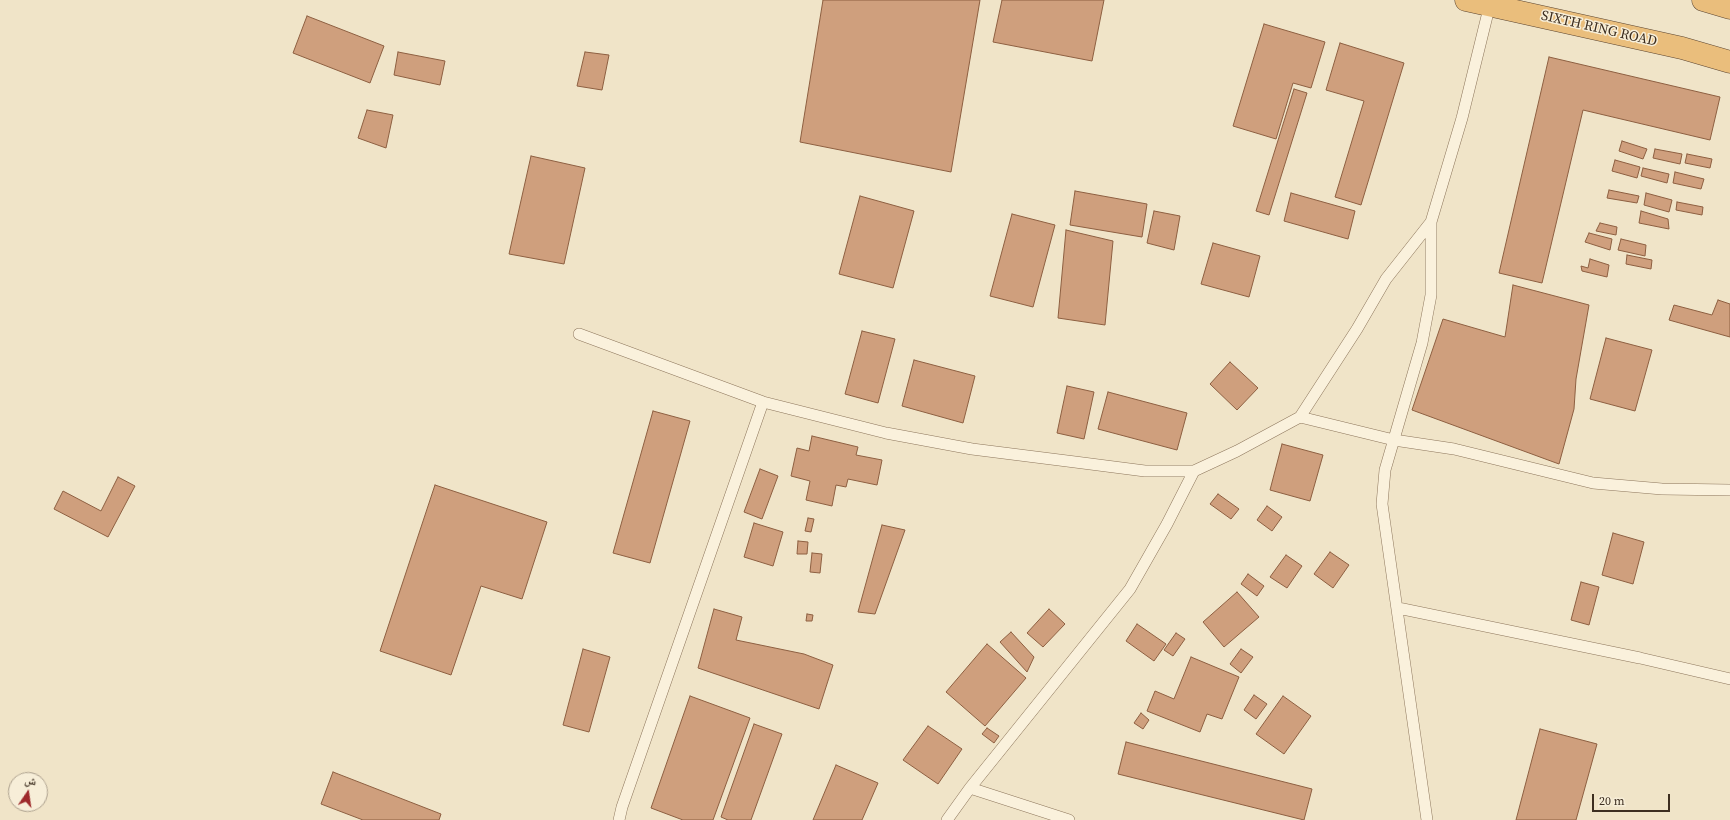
<!DOCTYPE html>
<html>
<head>
<meta charset="utf-8">
<style>
	body { margin:0 }
	#map { position:relative; width:1730px; height:820px; overflow:hidden; background:#f0e4c8; font-family:"Source Serif 4","Noto Naskh Arabic",serif }
	canvas { display:block }
	.north { position:absolute; left:8px; top:772px; width:40px; height:40px; box-sizing:border-box; background:#f7eed8; border:1px solid #ada18e; border-radius:50%; rotate:13deg; font-size:11px; font-weight:700; line-height:16px; text-align:center; color:#3d2e20 }
	.north::after { content:''; display:block; margin:auto; width:14px; height:18px; background:#9e2a2b; clip-path:polygon(50% 0,100% 100%,50% 72%,0 100%) }
	.scale { position:absolute; left:1592px; top:794px; width:78px; height:18px; box-sizing:border-box; border:2px solid #3d2e20; border-top:0; padding-left:5px; font-size:12px; line-height:14px; white-space:nowrap; color:#3d2e20; -webkit-text-stroke:3px #f7eed8; paint-order:stroke }
</style>
</head>
<body>
<div id="map">
<canvas width="1730" height="820"></canvas>
<div class="north">ش</div>
<div class="scale">20 m</div>
</div>
<script>
const g = document.querySelector('canvas').getContext('2d');
g.lineJoin = 'round';
function paint(path, color) { g.fillStyle = color; g.fill(path, 'evenodd'); }
const shape = rows => new Path2D(rows.map(r => 'M' + r).join(''));
function trace(path, color, width, dash) { g.strokeStyle = color; g.lineWidth = width; g.lineCap = dash ? 'butt' : 'round'; g.setLineDash(dash || []); g.stroke(path); }
function drawText(font, color, halo, rows, align = 'center') {
  g.font = font + ' "Source Serif 4",serif'; g.lineWidth = 3; g.setLineDash([]); g.textBaseline = 'middle'; g.strokeStyle = halo; g.fillStyle = color; for (const [text, x, y, turn = 0] of rows) {
    g.save(); g.translate(x, y); g.rotate((+turn || 0) * Math.PI / 180); g.textAlign = isNaN(turn) ? turn : align; if (halo) g.strokeText(text, 0, 0); g.fillText(text, 0, 0); g.restore();
  }
}
const building = shape([
	[823,0,980,0,951,172,800,142,823,0],
	[1002,0,1104,0,1092,61,993,42,1002,0],
	[307,16,384,46,370,83,293,53,307,16],
	[1264,24,1325,42,1311,88,1293,83,1276,139,1233,126,1264,24],
	[1340,43,1404,63,1361,205,1335,197,1364,101,1326,90,1340,43],
	[398,52,445,61,440,85,394,75,398,52],
	[585,52,609,55,602,90,577,86,585,52],
	[1549,57,1720,97,1710,140,1583,110,1542,283,1499,273,1549,57],
	[1294,89,1307,93,1269,215,1256,211,1294,89],
	[367,110,393,115,386,148,358,138,367,110],
	[1622,141,1647,149,1643,159,1619,151,1622,141],
	[1655,149,1682,154,1680,164,1653,158,1655,149],
	[1687,154,1712,159,1710,168,1685,163,1687,154],
	[531,156,585,168,564,264,509,254,531,156],
	[1615,160,1640,167,1637,178,1612,171,1615,160],
	[1643,168,1669,174,1667,183,1641,176,1643,168],
	[1675,172,1704,179,1701,189,1673,183,1675,172],
	[1609,190,1639,196,1637,203,1607,198,1609,190],
	[1075,191,1147,204,1142,237,1070,225,1075,191],
	[1291,193,1355,211,1348,239,1284,221,1291,193],
	[1646,193,1672,200,1669,212,1644,205,1646,193],
	[860,196,914,211,893,288,839,274,860,196],
	[1677,202,1703,207,1702,215,1676,210,1677,202],
	[1154,211,1180,216,1174,250,1147,243,1154,211],
	[1641,211,1668,219,1669,229,1639,223,1641,211],
	[1012,214,1055,225,1033,307,990,296,1012,214],
	[1600,223,1617,227,1616,235,1596,231,1600,223],
	[1066,230,1113,241,1105,325,1058,318,1066,230],
	[1589,233,1612,239,1610,250,1585,242,1589,233],
	[1621,239,1646,245,1645,256,1618,250,1621,239],
	[1213,243,1260,256,1249,297,1201,284,1213,243],
	[1627,255,1652,260,1651,269,1626,264,1627,255],
	[1590,259,1609,265,1607,277,1582,271,1581,266,1588,268,1590,259],
	[1513,285,1589,305,1576,379,1574,409,1559,464,1412,410,1443,319,1505,337,1513,285],
	[1718,300,1730,304,1730,337,1669,320,1674,305,1712,315,1718,300],
	[862,331,895,339,878,403,845,394,862,331],
	[1606,338,1652,350,1635,411,1590,399,1606,338],
	[914,360,975,376,963,423,902,406,914,360],
	[1230,362,1258,388,1237,410,1210,384,1230,362],
	[1067,386,1094,392,1084,439,1057,433,1067,386],
	[1108,392,1187,413,1177,450,1098,429,1108,392],
	[653,411,690,421,650,563,613,553,653,411],
	[812,436,858,447,856,455,882,460,877,485,848,479,846,487,836,485,832,506,806,500,810,481,791,476,797,448,809,451,812,436],
	[1282,444,1323,455,1310,501,1270,490,1282,444],
	[760,469,778,476,762,519,744,512,760,469],
	[118,477,135,486,108,537,54,509,63,491,101,511,118,477],
	[435,485,547,522,522,599,481,586,451,675,380,651,435,485],
	[1218,494,1239,509,1231,519,1210,504,1218,494],
	[1267,506,1282,517,1272,531,1257,520,1267,506],
	[808,518,814,519,811,532,805,531,808,518],
	[754,523,783,532,773,566,744,557,754,523],
	[882,525,905,530,875,614,858,612,882,525],
	[1613,533,1644,542,1633,584,1602,575,1613,533],
	[798,541,808,542,807,554,797,554,798,541],
	[1330,552,1349,565,1333,588,1314,574,1330,552],
	[812,553,822,554,820,573,810,572,812,553],
	[1286,555,1302,566,1287,588,1270,577,1286,555],
	[1248,574,1264,586,1257,596,1241,584,1248,574],
	[1581,582,1599,587,1589,625,1571,620,1581,582],
	[1237,592,1259,617,1224,647,1203,622,1237,592],
	[714,609,742,617,736,640,804,654,833,665,819,709,698,668,714,609],
	[1049,609,1065,624,1043,647,1027,633,1049,609],
	[807,614,813,615,812,621,806,621,807,614],
	[1137,624,1166,644,1154,661,1126,641,1137,624],
	[1011,632,1034,657,1027,672,1000,642,1011,632],
	[1176,633,1185,639,1173,656,1164,650,1176,633],
	[987,644,1026,678,985,726,946,692,987,644],
	[583,649,610,657,589,732,563,725,583,649],
	[1241,649,1253,657,1241,673,1230,664,1241,649],
	[1191,657,1239,677,1222,719,1207,714,1200,732,1147,711,1155,691,1174,699,1191,657],
	[1254,695,1267,704,1256,719,1244,710,1254,695],
	[690,696,750,718,713,820,683,820,651,808,690,696],
	[1283,696,1311,716,1284,754,1256,734,1283,696],
	[1141,713,1149,720,1143,729,1134,723,1141,713],
	[754,724,782,734,751,820,728,820,721,817,754,724],
	[928,726,962,749,938,784,903,760,928,726],
	[987,728,999,736,994,743,982,734,987,728],
	[1540,729,1597,744,1576,820,1516,820,1540,729],
	[1126,742,1312,789,1304,820,1118,774,1126,742],
	[836,765,878,783,862,820,813,820,836,765],
	[333,772,441,814,439,820,363,820,321,804,333,772]
]);
paint(building, '#cf9f7d');
trace(building, '#8d5f41', 1);
const service = shape([
	[579,334,763,402,886,433,972,449,1075,462,1145,471,1194,471,1237,451,1300,417,1357,329,1386,279,1431,222],
	[1300,417,1394,440,1454,449,1593,483,1662,489,1730,490],
	[1398,608,1640,658,1730,679],
	[970,788,1069,820],
	[619,820,622,807,763,402],
	[947,820,970,788,1130,589,1167,524,1194,471],
	[1427,820,1382,504,1385,470,1422,343,1431,295,1431,222,1462,118,1490,4]
]);
const trunk = shape([
	[1466,0,1682,48,1730,62],
	[1703,0,1730,8]
]);
trace(service, '#8d765c', 12);
trace(trunk, '#5b4430', 23);
trace(service, '#faf1dc', 11);
trace(trunk, '#eabe7c', 22);
drawText('14px', '#3d2e20', '#f7eed8', [
	["SIXTH RING ROAD",1599,29,13]
]);
</script>
</body>
</html>
